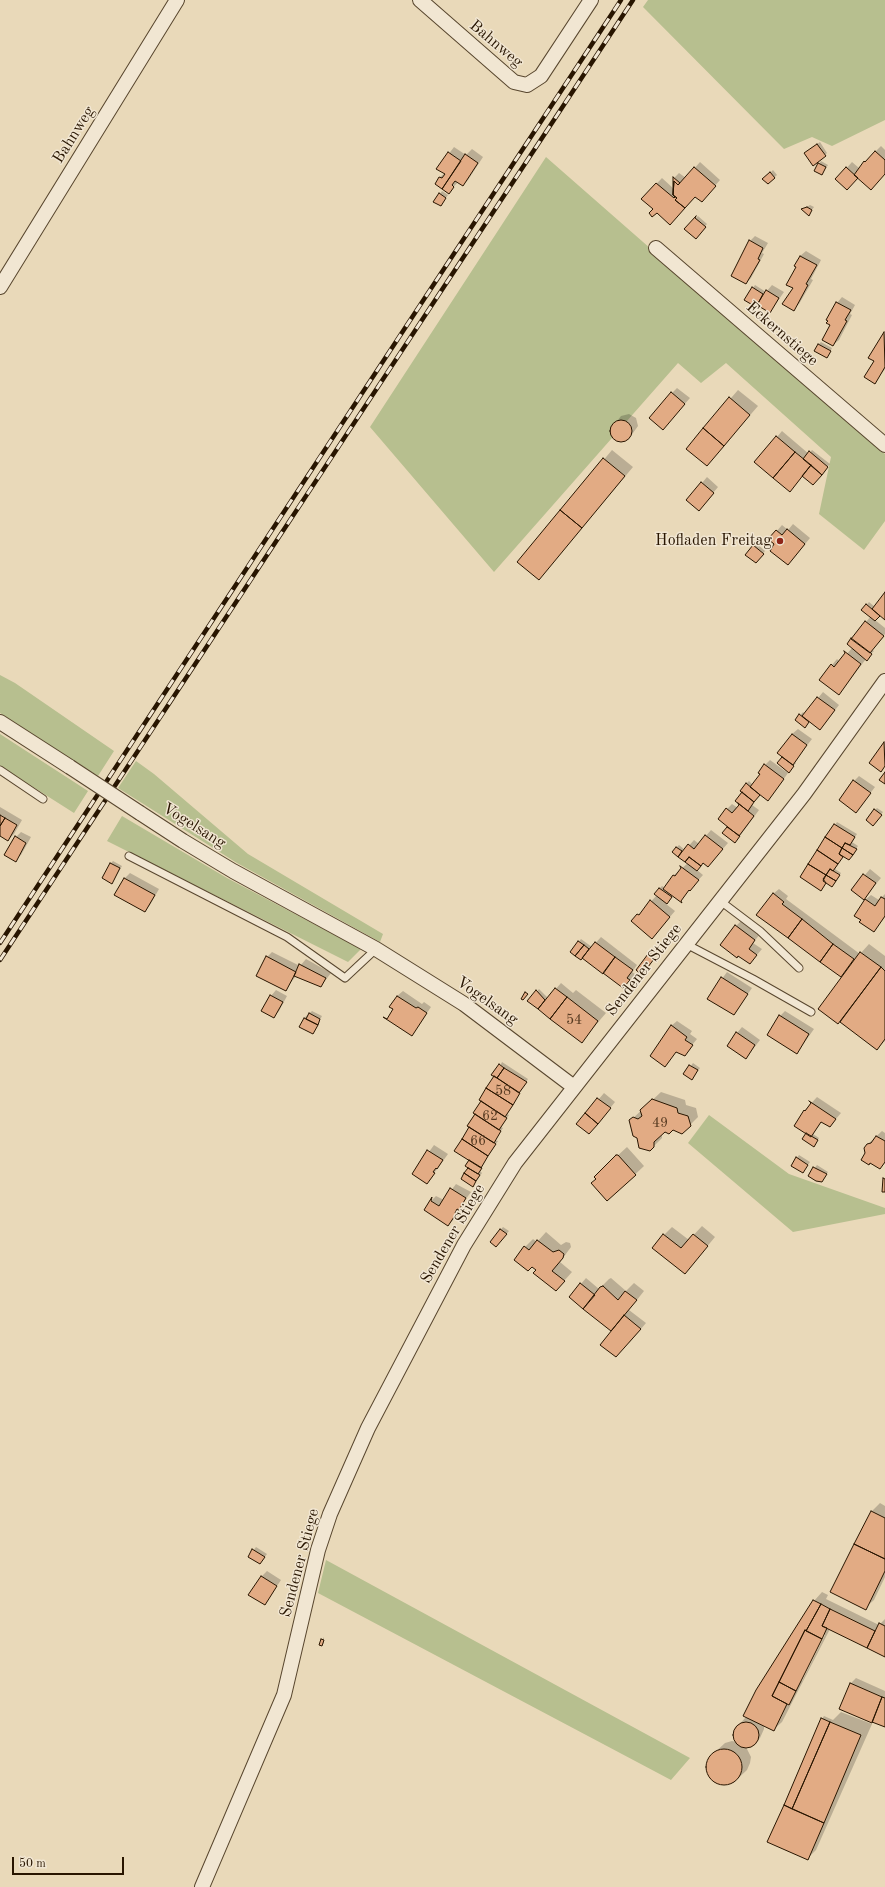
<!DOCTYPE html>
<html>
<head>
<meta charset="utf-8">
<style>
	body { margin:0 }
	#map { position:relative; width:885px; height:1887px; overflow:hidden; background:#e9d9b9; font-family:"Old Standard TT",serif }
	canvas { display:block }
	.scale { position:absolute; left:12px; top:1857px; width:112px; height:18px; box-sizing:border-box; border:2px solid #281500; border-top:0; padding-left:5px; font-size:12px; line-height:14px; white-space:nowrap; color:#281500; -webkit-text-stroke:3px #f1e6d2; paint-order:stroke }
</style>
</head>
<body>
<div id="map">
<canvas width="885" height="1887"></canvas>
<div class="scale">50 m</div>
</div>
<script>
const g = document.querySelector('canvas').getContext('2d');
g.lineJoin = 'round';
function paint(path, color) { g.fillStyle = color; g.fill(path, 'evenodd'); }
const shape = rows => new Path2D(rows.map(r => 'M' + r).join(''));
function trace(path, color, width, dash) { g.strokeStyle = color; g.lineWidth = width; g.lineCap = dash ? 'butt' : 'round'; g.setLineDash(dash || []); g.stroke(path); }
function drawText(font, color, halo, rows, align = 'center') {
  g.font = font + ' "Old Standard TT",serif'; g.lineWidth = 3; g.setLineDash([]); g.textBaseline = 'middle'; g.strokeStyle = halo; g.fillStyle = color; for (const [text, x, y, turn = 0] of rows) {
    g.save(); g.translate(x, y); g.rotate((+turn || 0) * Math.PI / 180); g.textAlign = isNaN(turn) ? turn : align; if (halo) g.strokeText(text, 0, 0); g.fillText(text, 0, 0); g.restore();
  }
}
paint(shape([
	[648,0,885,0,885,120,832,146,812,137,784,149,643,7],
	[546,157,885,454,885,521,864,550,819,514,831,457,726,363,701,383,678,363,494,572,370,427],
	[0,675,15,683,114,751,98,776,0,713],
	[0,734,88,791,74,813,0,766],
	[136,761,154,774,248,854,383,934,380,942,237,863,118,788],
	[122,816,227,878,361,949,348,962,107,841],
	[709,1115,789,1174,885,1208,885,1214,793,1232,688,1143],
	[326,1560,690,1758,671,1780,318,1593]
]), '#b7bf8f');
paint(shape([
	[820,142,827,153,825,155,807,151],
	[881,146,885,150,885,174,837,179,852,162,859,168],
	[454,147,466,155,472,149,483,157,468,180,463,185,458,182,449,192,440,177,445,173,438,168],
	[821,161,828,165,822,174,819,164],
	[700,162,720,180,707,195,696,196,670,224,642,199,662,178,674,189,674,178,679,173,686,178],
	[773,170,777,175,768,183,764,179],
	[442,191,448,195,441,205,435,201],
	[810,205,814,207,809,214,803,209],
	[698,216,707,224,696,237,686,228],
	[755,236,768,243,762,253,764,254,751,278,746,283,750,241],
	[806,251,821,260,811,279,813,280,799,304,793,309,797,267,800,256],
	[755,285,766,292,772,285,784,292,770,312,757,304,753,288],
	[842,297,855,305,850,314,852,315,839,340,833,345,831,325,837,303],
	[885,333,885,369,874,383,875,361,870,357],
	[821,342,832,348,829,354,819,344],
	[677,388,690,398,668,423,672,393],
	[738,390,758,406,732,436,729,439,687,449],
	[629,414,636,418,638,426,628,440,620,442,612,437,611,429,621,416],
	[782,431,809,454,812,450,830,464,815,482,803,476,795,485,777,437],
	[612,450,633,467,539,579,518,562],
	[707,477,718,487,704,504,702,483],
	[793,524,810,538,793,559,770,539,782,525,788,530],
	[756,543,765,551,758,560,746,554],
	[885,594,885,619,880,614,875,620,885,628,885,634,872,650,874,651,866,659,839,694,832,665,837,659,840,662,852,648,866,622,871,616,863,609,869,602,875,607],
	[823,692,839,705,825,723,820,729,809,721,807,724,796,720,803,712,805,714],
	[798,729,812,739,794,762,796,763,791,769,779,763,783,757,792,734],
	[885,742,885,766,881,770,870,763],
	[770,760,788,773,773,794,760,793,752,805,759,810,737,840,723,833,729,826,727,809,732,804,738,808,741,804,736,801,747,783,749,781,753,785,762,774,765,765],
	[859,776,875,787,856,812,854,781],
	[0,807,22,820,14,834,8,840,0,835],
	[877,808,883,812,876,822,875,810],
	[837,822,857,834,852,842,858,846,849,859,843,856,835,869,841,873,835,883,832,886,827,882,801,877],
	[711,830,728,843,713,860,704,862,697,870,703,875,680,900,673,895,666,904,675,911,657,932,633,921,657,895,655,894,660,888,662,886,665,888,674,875,688,863,674,852,677,847,679,845,685,850,694,840,699,844],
	[21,832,31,837,21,855,15,860,16,837],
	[113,861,122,866,114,880,111,863],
	[870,869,881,878,864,898,853,889],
	[130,873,159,889,150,905,145,911,125,878],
	[779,889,788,896,786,899,860,954,869,944,885,956,885,1041,877,1048,840,1021,838,1023,845,974,841,976,773,894],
	[885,894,885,917,874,931,865,900,871,895,879,900],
	[741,921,760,934,753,943,762,949,750,963,736,926],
	[601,937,637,965,632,972,635,974,629,982,571,952,581,939,592,947],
	[272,952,300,966,306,959,331,973,321,986,296,976,285,990,267,957],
	[651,952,656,956,644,971,648,955],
	[727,972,752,988,734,1014,708,998],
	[561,983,573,993,576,990,606,1013,582,1041,529,1001,539,989,548,998],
	[276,990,287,996,279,1011,274,1017,271,996],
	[403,991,422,1004,424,1002,431,1007,412,1035,394,1009,397,996],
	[312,1011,322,1016,313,1033,304,1018],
	[785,1011,814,1029,797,1053,780,1016],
	[677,1021,692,1031,690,1034,697,1039,684,1055,671,1026],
	[742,1027,760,1040,746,1058,737,1033],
	[502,1062,528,1079,507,1114,509,1115,501,1127,503,1128,495,1140,498,1141,483,1164,480,1171,482,1173,475,1183,462,1179,469,1167,470,1127],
	[693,1063,700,1068,694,1076,685,1074],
	[661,1092,685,1100,686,1105,696,1108,698,1117,690,1125,664,1131,662,1133,662,1138,654,1146,638,1137,630,1121],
	[604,1093,615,1102,603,1117,578,1124],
	[817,1097,841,1113,830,1126,822,1121,813,1134,819,1138,816,1143,807,1133,804,1111],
	[882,1131,885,1133,885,1163,880,1168,871,1162,869,1164,866,1153,867,1145],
	[434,1145,448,1154,427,1183,413,1174],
	[627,1147,644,1166,608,1200,597,1179,603,1169],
	[799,1155,810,1162,803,1172,797,1158],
	[817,1165,828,1172,824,1178,809,1176],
	[456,1184,471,1192,460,1207,461,1208,453,1220,448,1225,431,1201,436,1196,444,1200],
	[702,1226,715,1237,685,1273,664,1235,672,1227,689,1240],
	[503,1227,509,1231,499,1243,491,1241],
	[546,1232,561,1245,566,1242,570,1243,571,1247,560,1262,572,1272,556,1290,537,1270,525,1247,533,1239,537,1242],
	[586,1278,599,1289,609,1279,611,1278,626,1291,634,1283,644,1291,629,1310,646,1323,629,1343,570,1297],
	[880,1503,885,1506,885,1577,874,1600,865,1608,871,1512],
	[256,1547,267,1554,262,1561,249,1556],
	[267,1571,281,1580,265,1604,261,1577],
	[822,1592,828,1595,826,1599,879,1625,885,1619,885,1656,830,1629,782,1722,773,1730,764,1725,764,1729,760,1738,754,1744,746,1747,751,1757,750,1763,747,1770,733,1783,719,1784,713,1781,709,1776,707,1769,711,1756,725,1743,732,1741,736,1742,733,1732,745,1718,749,1718,814,1601],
	[823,1634,825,1635,802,1681,800,1681],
	[324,1637,324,1643,322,1645,322,1640],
	[856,1678,885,1691,885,1726,851,1683],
	[841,1712,872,1724,816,1850,808,1858,822,1719,824,1716,833,1720]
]), '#0003');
const building = shape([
	[817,144,826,156,813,166,804,153,817,144],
	[875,151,885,160,885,174,871,190,854,175,864,161,865,162,875,151],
	[448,152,461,161,442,189,435,184,439,177,442,178,445,174,436,169,448,152],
	[465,154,478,163,463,186,455,181,452,185,454,187,449,194,442,189,465,154],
	[818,163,826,167,822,175,814,171,818,163],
	[694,167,716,186,702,202,695,197,685,208,675,200,677,198,673,195,674,181,678,185,694,167],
	[846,167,858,178,847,190,835,179,846,167],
	[770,172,775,178,768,184,762,179,770,172],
	[673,177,680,183,678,185,674,181,673,195,677,198,675,200,685,208,670,225,657,213,652,217,649,213,653,209,641,199,656,183,674,198,675,197,673,195,673,177],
	[439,193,446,198,441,206,433,202,439,193],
	[807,207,812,210,809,216,801,209,807,207],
	[696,216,695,218,706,227,696,239,684,229,696,216],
	[749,240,763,248,758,259,760,260,746,284,731,276,749,240],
	[800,256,817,265,806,284,808,285,794,311,782,304,793,288,786,285,796,267,794,266,800,256],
	[752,287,763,294,756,307,744,300,752,287],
	[766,290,779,298,770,313,757,305,766,290],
	[836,302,851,310,845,320,847,321,833,346,822,340,830,325,826,323,828,321,826,320,836,302],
	[884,332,885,367,875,384,864,377,874,361,868,358,884,332],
	[818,344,831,351,827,358,814,351,818,344],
	[671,392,685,404,663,430,649,418,671,392],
	[729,397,750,415,724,446,703,428,729,397],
	'610 431a11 11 0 1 1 22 0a11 11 0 1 1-22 0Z',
	[703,428,724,446,707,466,686,449,703,428],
	[776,436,795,452,773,478,754,462,776,436],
	[809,451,828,467,822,475,803,459,809,451],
	[795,452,811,465,790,492,773,478,795,452],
	[603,458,625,476,582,528,560,510,603,458],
	[811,465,822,475,813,485,802,476,811,465],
	[701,482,714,493,699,511,686,500,701,482],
	[560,510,582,528,539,580,517,562,560,510],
	[787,529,805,544,788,565,770,551,774,544,768,539,776,530,782,535,787,529],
	[753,545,764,554,756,563,745,555,753,545],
	[885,592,885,620,872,609,885,592],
	[866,604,880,616,875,621,861,610,866,604],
	[865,621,884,636,870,653,851,639,865,621],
	[851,638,872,654,867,661,847,644,851,638],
	[844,651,861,664,839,695,819,680,831,664,834,667,845,653,844,651],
	[817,697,835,710,820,730,802,716,817,697],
	[799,714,809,722,805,728,795,720,799,714],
	[792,734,807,745,793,765,777,753,792,734],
	[884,742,885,766,881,772,869,763,884,742],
	[782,757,794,766,789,773,777,763,782,757],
	[764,764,784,779,768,801,750,787,760,774,758,773,764,764],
	[885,772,885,784,879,780,885,772],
	[853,780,871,793,856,813,839,800,853,780],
	[746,783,760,795,754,802,740,791,746,783],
	[742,792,754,802,748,811,735,801,742,792],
	[738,803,754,816,739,836,718,819,726,808,732,813,739,805,738,803],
	[874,809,882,815,873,826,866,820,874,809],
	[0,815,5,818,0,826,0,815],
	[5,818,17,825,8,841,0,836,0,826,5,818],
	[834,824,855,837,850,845,845,843,842,848,825,837,834,824],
	[727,827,740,836,735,843,722,833,727,827],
	[705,835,723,849,708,867,703,863,701,866,689,857,685,862,678,857,688,844,694,849,705,835],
	[15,836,26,843,16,862,4,855,15,836],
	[825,837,842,848,839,854,843,857,838,864,817,850,825,837],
	[845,843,857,849,853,855,842,848,845,843],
	[676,847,682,851,678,857,672,852,676,847],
	[842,848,853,855,849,860,839,854,842,848],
	[817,850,838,864,833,871,830,869,826,875,808,864,817,850],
	[689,857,701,866,697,871,685,862,689,857],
	[110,863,120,868,112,884,102,878,110,863],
	[808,864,826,875,823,879,826,883,821,891,800,877,808,864],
	[680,866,699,880,690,891,689,890,681,901,682,903,663,889,673,875,675,876,681,868,680,866],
	[830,869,840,875,836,881,826,875,830,869],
	[863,874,876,883,864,900,851,890,863,874],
	[826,875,836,881,832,887,823,881,826,875],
	[124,878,155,895,145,912,114,895,124,878],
	[659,888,672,897,667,904,654,894,659,888],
	[773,893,784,902,782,904,802,919,788,938,756,915,773,893],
	[881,897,885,899,885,916,874,932,859,922,861,920,854,916,865,899,875,906,881,897],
	[650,900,670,917,652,939,631,921,637,914,639,915,650,900],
	[802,919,833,944,820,962,788,938,802,919],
	[735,925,755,940,749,949,757,955,750,964,738,956,737,958,720,945,735,925],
	[578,941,584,945,575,956,570,952,578,941],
	[595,942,615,957,603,974,582,958,595,942],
	[833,944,854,959,841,977,820,962,833,944],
	[584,945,589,949,581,960,575,956,584,945],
	[860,952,881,967,838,1024,818,1009,860,952],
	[648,954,654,959,642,975,636,970,648,954],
	[266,956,296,972,286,991,256,976,266,956],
	[615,957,633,970,627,978,630,980,623,988,603,973,615,957],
	[299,964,326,978,321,987,294,976,299,964],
	[881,967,885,971,885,1039,877,1050,840,1022,881,967],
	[721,977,748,994,734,1015,707,999,721,977],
	[555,988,567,997,550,1019,538,1009,555,988],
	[536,990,545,1000,538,1009,527,1001,536,990],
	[525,992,528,994,523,1000,521,999,525,992],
	[270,995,283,1002,274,1018,261,1011,270,995],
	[397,996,416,1008,418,1007,427,1013,412,1036,383,1017,387,1019,393,1009,389,1007,397,996],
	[567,997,598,1021,582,1043,550,1019,567,997],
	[309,1013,320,1019,318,1025,306,1019,309,1013],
	[779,1015,809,1034,797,1054,767,1035,779,1015],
	[304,1018,318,1025,313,1034,299,1027,304,1018],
	[671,1025,687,1037,685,1040,693,1045,685,1056,676,1052,665,1067,650,1056,671,1025],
	[736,1032,755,1045,746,1059,727,1046,736,1032],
	[499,1064,504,1068,497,1078,491,1075,499,1064],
	[689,1065,698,1070,692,1080,683,1074,689,1065],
	[504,1068,527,1082,519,1093,497,1078,504,1068],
	[494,1076,520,1093,513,1105,486,1088,494,1076],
	[486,1088,513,1105,505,1117,479,1100,486,1088],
	[597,1098,611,1108,598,1124,585,1113,597,1098],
	[652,1099,677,1108,678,1113,688,1116,691,1126,682,1134,673,1130,669,1134,665,1132,654,1142,654,1147,650,1151,639,1148,637,1138,633,1136,629,1120,633,1117,638,1119,642,1116,640,1110,652,1099],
	[481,1101,507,1118,499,1130,473,1113,481,1101],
	[809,1101,836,1119,830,1127,821,1122,811,1137,794,1126,804,1110,805,1111,811,1103,809,1101],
	[585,1113,598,1124,589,1134,576,1124,585,1113],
	[475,1114,501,1131,494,1143,467,1126,475,1114],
	[469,1127,496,1144,488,1156,462,1139,469,1127],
	[806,1133,818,1140,814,1147,802,1139,806,1133],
	[876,1136,885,1141,885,1162,880,1169,870,1163,869,1165,861,1160,865,1153,864,1148,867,1144,871,1143,876,1136],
	[462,1139,488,1156,481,1168,454,1151,462,1139],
	[427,1150,443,1160,437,1169,436,1168,433,1172,435,1173,427,1184,412,1174,427,1150],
	[616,1155,618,1155,636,1175,607,1201,591,1183,596,1179,594,1177,616,1155],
	[796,1157,808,1165,803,1173,791,1166,796,1157],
	[469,1160,482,1168,478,1174,465,1166,469,1160],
	[813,1167,827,1174,822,1182,816,1181,808,1176,813,1167],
	[468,1168,480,1175,476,1181,464,1173,468,1168],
	[464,1173,476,1181,473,1187,461,1179,464,1173],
	[883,1178,885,1179,885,1192,882,1192,883,1178],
	[450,1188,466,1198,459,1210,457,1209,455,1213,456,1214,448,1226,424,1210,432,1197,431,1201,439,1206,450,1188],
	[500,1229,507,1234,496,1247,490,1242,500,1229],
	[663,1234,681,1248,693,1234,708,1246,685,1274,652,1248,663,1234],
	[537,1240,553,1252,559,1250,564,1254,563,1258,552,1271,565,1281,556,1291,533,1273,536,1270,532,1267,528,1271,514,1260,524,1246,529,1250,537,1240],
	[580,1283,595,1295,583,1309,569,1297,580,1283],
	[603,1286,618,1300,625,1291,637,1300,611,1331,583,1309,600,1287,603,1286],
	[624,1315,641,1329,616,1357,600,1345,624,1315],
	[871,1511,885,1518,885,1559,854,1544,871,1511],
	[854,1544,885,1559,885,1571,866,1610,830,1592,854,1544],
	[252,1549,265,1557,260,1564,248,1557,252,1549],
	[261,1576,277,1586,265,1605,248,1595,261,1576],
	[813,1600,821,1604,806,1631,805,1630,772,1696,787,1704,774,1731,743,1716,756,1690,813,1600],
	[821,1604,830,1609,822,1626,827,1628,822,1639,806,1631,821,1604],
	[830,1609,875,1631,867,1648,822,1626,830,1609],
	[879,1623,885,1626,885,1657,867,1648,879,1623],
	[805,1630,822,1639,796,1691,779,1682,805,1630],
	[321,1639,324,1640,322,1646,319,1645,321,1639],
	[779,1682,796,1691,789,1705,772,1696,779,1682],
	[850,1683,882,1697,872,1723,839,1709,850,1683],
	[882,1697,885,1698,885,1727,872,1722,882,1697],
	[821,1718,830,1722,792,1809,784,1805,821,1718],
	'733 1735a13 13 0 1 1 26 0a13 13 0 1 1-26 0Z',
	[830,1722,861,1735,824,1823,792,1809,830,1722],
	'706 1767a18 18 0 1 1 36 0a18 18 0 1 1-36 0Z',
	[784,1805,824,1823,808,1860,767,1842,784,1805]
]);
paint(building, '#e2ab84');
trace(building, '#281500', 1);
const service = shape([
	[0,770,43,799],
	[129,856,287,937,345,978,376,949],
	[719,900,760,931,799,968],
	[686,944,753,979,811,1012]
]);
const minor = shape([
	[420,0,514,82,527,85,541,76,591,0],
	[656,248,885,445],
	[0,287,177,0],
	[0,722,70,767],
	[140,813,183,841,233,871,376,949,464,1004,574,1087],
	[202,1887,284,1695,318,1550,330,1514,368,1428,464,1245,515,1163,804,794,885,681]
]);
trace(service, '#58462e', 9);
trace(minor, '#58462e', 16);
trace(service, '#f1e6d2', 7);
trace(minor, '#f1e6d2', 14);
const rail = shape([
	[0,943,621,0],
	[0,960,633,0]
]);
trace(rail, '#281500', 4.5);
trace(rail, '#f1e6d2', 3, [9]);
const minorBridge = shape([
	[70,767,140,813]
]);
trace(minorBridge, '#58462e', 16, []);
trace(minorBridge, '#f1e6d2', 14);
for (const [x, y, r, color] of [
	[780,541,4,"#8f2418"]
]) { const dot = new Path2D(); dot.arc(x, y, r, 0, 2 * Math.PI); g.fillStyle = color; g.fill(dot); trace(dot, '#f1e6d2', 1.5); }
drawText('14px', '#563a21', null, [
	["54",574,1020],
	["58",503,1091],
	["62",490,1116],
	["49",660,1123],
	["66",478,1141]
]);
drawText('16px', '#281500', '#f1e6d2', [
	["Bahnweg",496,44,40],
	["Bahnweg",74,135,-58],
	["Eckernstiege",782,334,41],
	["Vogelsang",194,826,32],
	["Sendener Stiege",644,970,-52],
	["Vogelsang",487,1001,35],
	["Sendener Stiege",453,1234,-60],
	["Sendener Stiege",300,1563,-75]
]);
drawText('16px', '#281500', '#f1e6d2', [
	["Hofladen Freitag",772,541]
], 'right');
</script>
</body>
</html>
